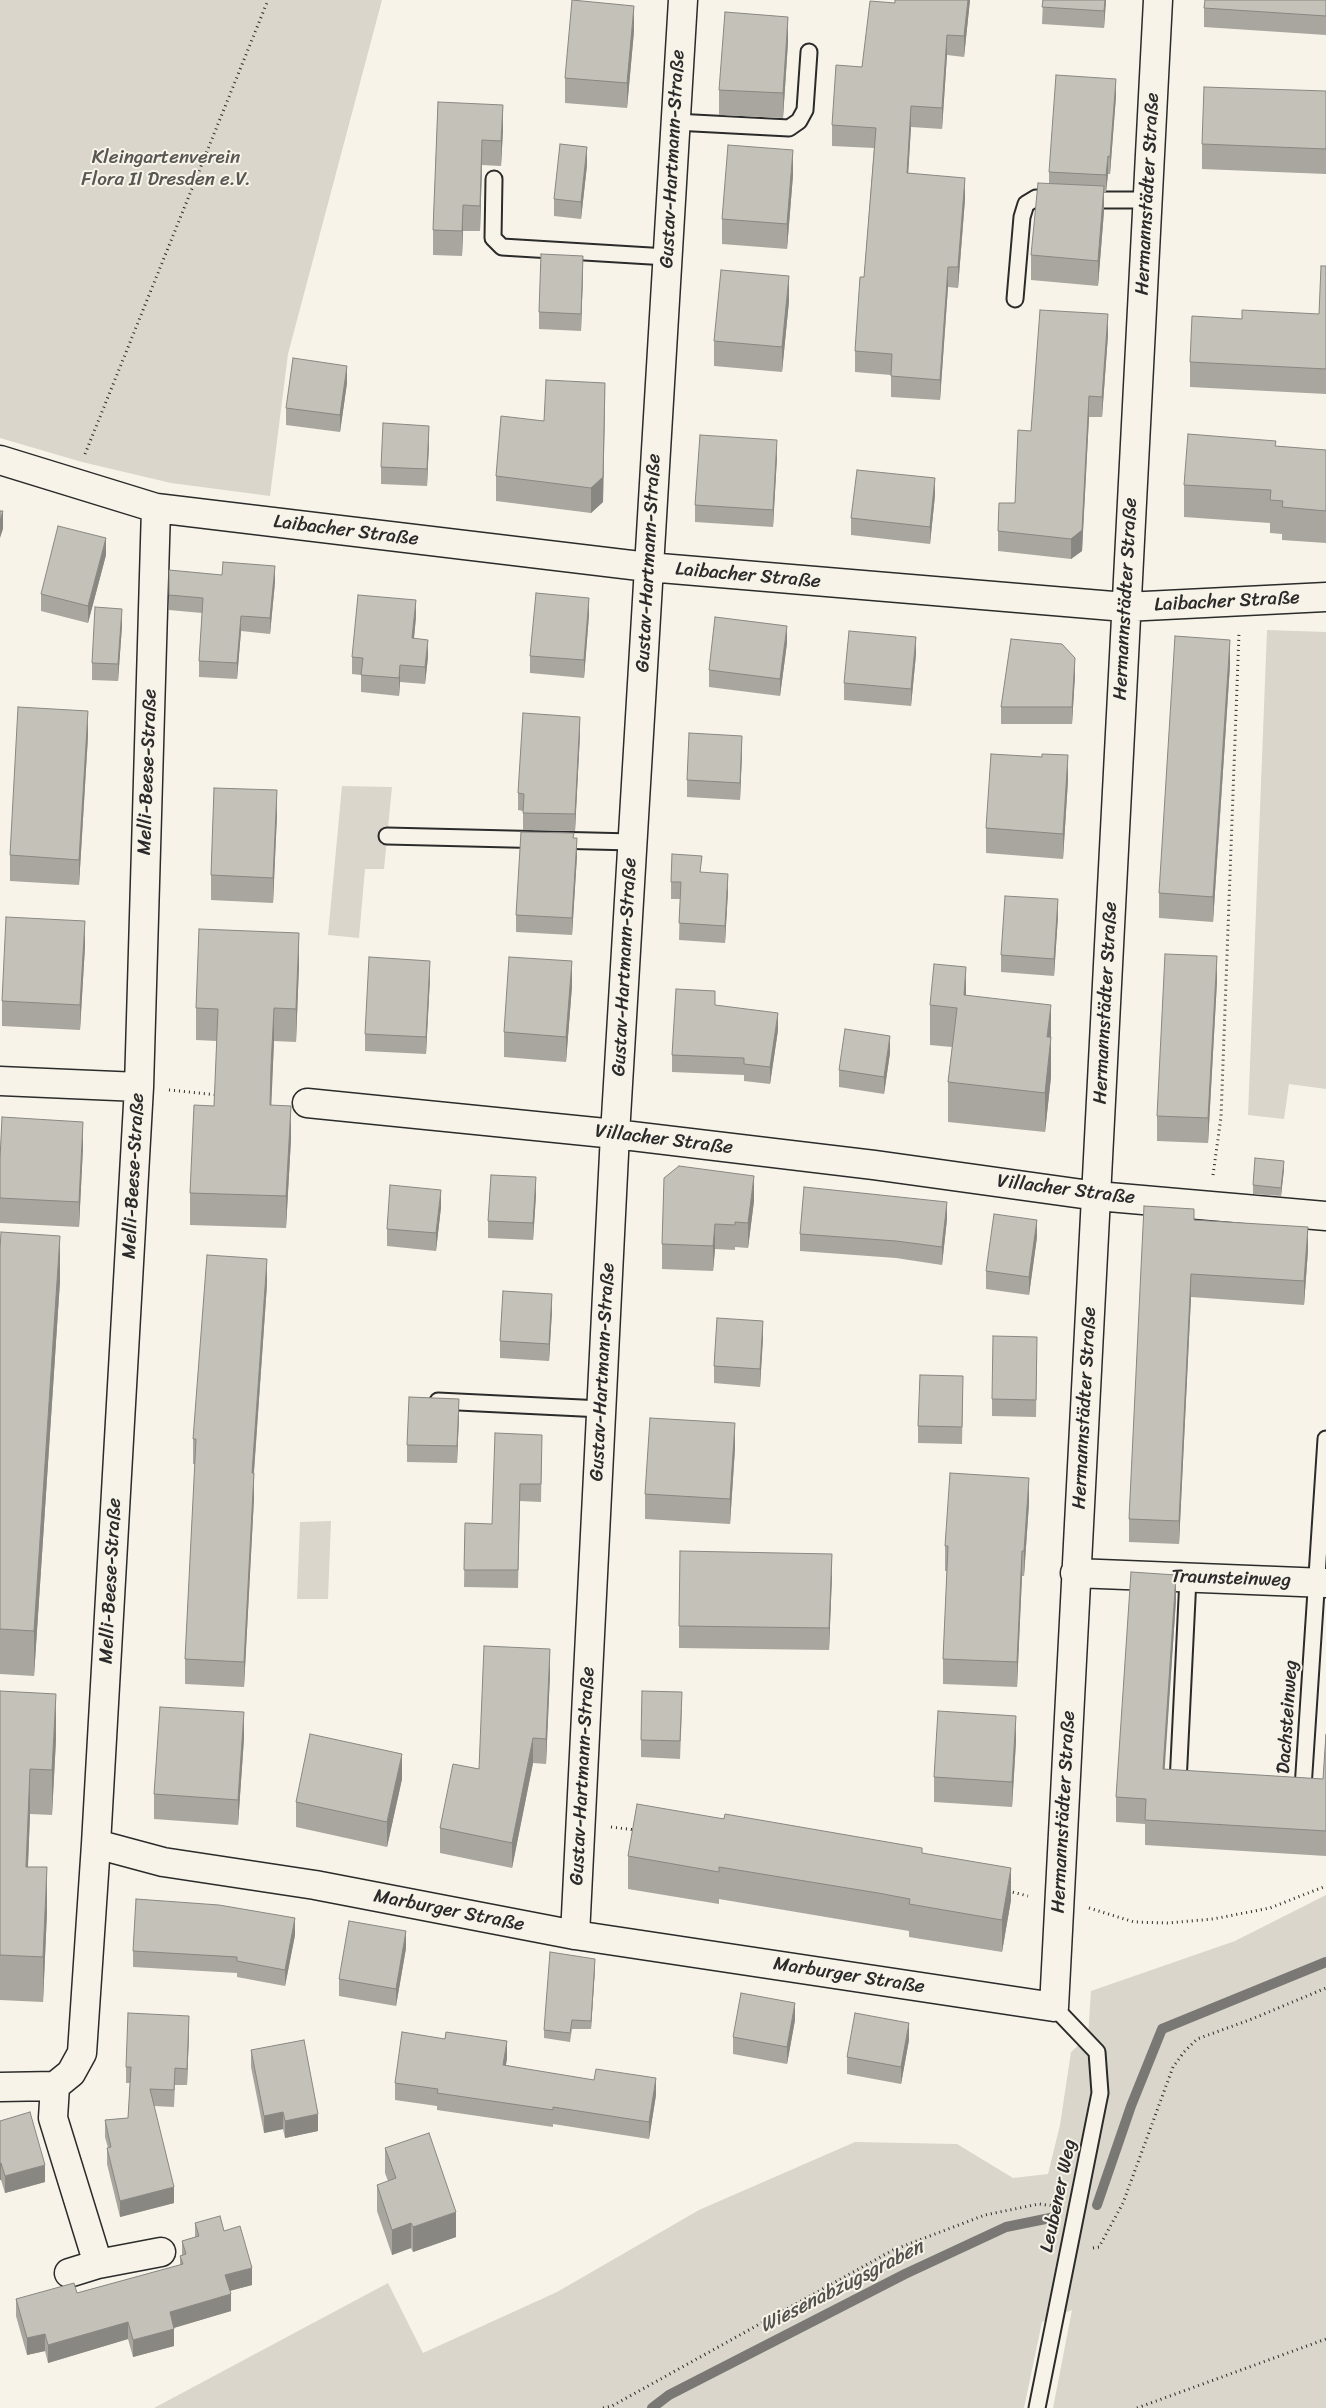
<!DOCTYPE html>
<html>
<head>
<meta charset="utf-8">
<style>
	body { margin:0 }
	canvas { display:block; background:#f7f3e8 }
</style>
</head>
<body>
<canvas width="1326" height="2408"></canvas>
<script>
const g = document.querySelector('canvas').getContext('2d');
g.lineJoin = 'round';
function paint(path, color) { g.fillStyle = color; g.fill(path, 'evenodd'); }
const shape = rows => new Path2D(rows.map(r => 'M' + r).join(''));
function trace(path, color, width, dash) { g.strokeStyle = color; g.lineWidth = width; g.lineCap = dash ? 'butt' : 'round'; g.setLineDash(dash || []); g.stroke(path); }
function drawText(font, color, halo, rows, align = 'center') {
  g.font = font + ' Sriracha,sans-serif'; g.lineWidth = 4; g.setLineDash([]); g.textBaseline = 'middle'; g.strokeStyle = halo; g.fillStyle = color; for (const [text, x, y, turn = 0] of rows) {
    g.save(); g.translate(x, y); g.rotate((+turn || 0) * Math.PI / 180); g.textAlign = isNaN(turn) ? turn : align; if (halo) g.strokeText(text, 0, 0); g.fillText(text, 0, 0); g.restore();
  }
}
paint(shape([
	[0,0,382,0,288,354,270,496,171,483,82,462,0,438],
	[1267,630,1326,632,1326,1089,1289,1084,1284,1119,1248,1115],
	[342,786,392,787,384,869,365,869,359,938,328,935],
	[331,1521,328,1599,297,1599,300,1522],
	[1326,1895,1326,2408,1053,2408,1072,2310,1042,2322,1024,2408,154,2408,388,2283,423,2353,557,2292,699,2210,855,2142,957,2144,1013,2178,1048,2174,1060,2125,1071,2052,1088,2037,1091,1991,1235,1941]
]), '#dad6cc');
trace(shape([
	[1097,2205,1131,2106,1162,2029,1326,1962],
	[652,2408,669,2395,905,2274,1006,2227,1055,2217]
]), '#7a7874', 10);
const lane = shape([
	[675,122,789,128,799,121,805,110,809,52],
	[494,179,493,238,502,247,667,257],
	[1084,200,1147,200],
	[1015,299,1022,217,1026,204,1036,198,1056,199],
	[387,836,633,842],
	[438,1401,602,1409],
	[1186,1783,1178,1783,1188,1578],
	[1294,1788,1303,1788,1326,1439],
	[1037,2408,1100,2093,1097,2052,1054,2007]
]);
const street = shape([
	[0,460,156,508,648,567,1125,607,1326,597],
	[0,1081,139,1087],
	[307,1103,615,1134,874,1165,1097,1196,1326,1216],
	[1075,1573,1326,1583],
	[96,1844,139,1087,156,508],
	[575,1935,615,1134,683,0],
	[55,2086,53,2118,98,2264,161,2252],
	[0,2087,55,2086,71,2073,82,2053,96,1844,163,1862,315,1885,575,1935,1054,2007,1158,0],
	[69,2273,98,2264]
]);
trace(lane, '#2b2b2b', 19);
trace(street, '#2b2b2b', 31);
trace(shape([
	[85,454,268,0],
	[169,1090,218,1095],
	[1213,1175,1221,1117,1239,632],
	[611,1827,635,1830],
	[1008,1891,1028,1896],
	[1089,1908,1134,1922,1168,1923,1213,1919,1270,1908,1326,1886],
	[1093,2248,1099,2247,1123,2203,1173,2067,1184,2052,1197,2039,1252,2019,1326,1988],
	[603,2408,612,2406,893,2250,985,2215,1039,2204,1054,2206],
	[1137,2408,1326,2339]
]), '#2b2b2b', 3, [1, 4]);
trace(lane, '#f7f3e8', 15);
trace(street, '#f7f3e8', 28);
paint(shape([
	[970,0,964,57,947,55,942,129,911,127,908,173,965,199,958,288,948,287,940,400,891,397,891,375,855,372,855,351,864,277,874,148,832,146,832,125,895,3],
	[1043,0,1106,0,1104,28,1042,24],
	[1326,0,1326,35,1204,27,1204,8],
	[634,31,627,108,565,103,565,78],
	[788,42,783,118,719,115,719,90],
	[1326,91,1326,174,1202,169,1202,144],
	[1116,96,1110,174,1108,174,1106,192,1104,192,1104,211,1098,286,1031,280,1031,255,1049,183,1049,172],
	[438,102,503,130,501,166,482,165,480,231,463,231,462,256,433,255,433,230],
	[587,165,581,219,554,216,554,199],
	[793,175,787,249,722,244,722,219],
	[1326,266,1326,394,1190,387,1190,362,1319,314],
	[583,273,581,331,539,329,539,312],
	[789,301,782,372,714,366,714,341],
	[1108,335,1102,417,1089,417,1082,551,1071,559,998,551,998,531,1015,503,1031,431],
	[347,383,340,432,286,425,286,408],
	[605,408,603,502,591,513,496,501,496,476,544,421],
	[429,443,427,486,381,484,381,467],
	[1276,446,1326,450,1326,543,1282,540,1282,534,1270,533,1270,523,1184,517,1184,485],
	[777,457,773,527,695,522,695,505],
	[935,495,930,544,851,535,851,518],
	[106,555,88,623,41,611,41,594],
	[275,582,270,634,241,631,237,679,199,677,199,661,202,613,169,610,169,595],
	[589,615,584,678,530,673,530,656],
	[416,617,414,639,428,657,425,684,400,682,399,696,361,692,361,675,352,674,352,657],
	[122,626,118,681,92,680,92,663],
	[787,643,780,696,709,687,709,670],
	[916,654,911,706,844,700,844,683],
	[1230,665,1213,922,1159,918,1159,893],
	[1075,675,1072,724,1001,724,1001,707],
	[580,734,575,831,523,830,523,811,518,810,518,793],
	[88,736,79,885,10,881,10,855],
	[742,753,740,800,687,797,687,780],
	[1042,757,1068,780,1063,859,986,853,986,828],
	[277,815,273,903,211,900,211,875],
	[574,838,577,856,572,935,516,932,516,915],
	[702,872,728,891,725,943,679,940,680,899,671,899,671,882],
	[1058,916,1054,976,1001,972,1001,955],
	[85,946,80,1030,2,1026,2,1001],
	[299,965,296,1042,274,1041,271,1100,271,1105,291,1139,286,1228,190,1225,190,1193,214,1106,217,1041,196,1040,196,1008],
	[430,978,426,1054,365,1051,365,1034],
	[1217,981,1208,1143,1157,1141,1157,1116],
	[572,986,566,1062,504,1057,504,1032],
	[966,995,1051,1037,1051,1077,1045,1132,948,1122,948,1082,952,1047,930,1045,930,1005],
	[715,1005,778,1030,770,1084,744,1081,744,1075,672,1072,672,1055],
	[890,1053,884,1094,839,1087,839,1070],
	[83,1147,79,1227,0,1223,0,1159],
	[1284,1169,1281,1196,1253,1194,1253,1185],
	[536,1195,533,1240,488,1238,488,1221],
	[754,1201,748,1248,735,1247,735,1250,715,1249,713,1271,662,1269,662,1244],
	[441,1207,436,1251,387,1246,387,1229],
	[947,1219,942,1265,896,1258,800,1251,800,1234],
	[1194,1220,1308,1250,1304,1305,1191,1297,1179,1544,1129,1542,1129,1519],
	[1037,1237,1029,1295,986,1289,986,1271],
	[0,1249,60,1281,34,1676,0,1674],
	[267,1284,254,1473,254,1498,244,1687,185,1684,185,1659,195,1464,193,1464,193,1439],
	[552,1311,549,1361,500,1358,500,1341],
	[763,1338,760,1387,714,1383,714,1366],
	[1037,1354,1036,1417,992,1416,992,1399],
	[963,1393,962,1444,918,1443,918,1426],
	[459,1416,457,1463,407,1462,407,1445],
	[735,1448,730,1524,645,1519,645,1494],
	[542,1452,541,1502,520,1501,518,1588,464,1587,465,1523,492,1524],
	[1029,1503,1024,1576,1022,1576,1017,1687,943,1684,943,1659,947,1571,945,1571,945,1546],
	[832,1576,829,1650,679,1648,679,1626],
	[1176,1600,1164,1769,1323,1779,1326,1734,1326,1856,1145,1845,1145,1824,1116,1822,1116,1797],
	[550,1674,546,1764,533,1763,512,1868,440,1853,440,1828,479,1769],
	[0,1691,56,1739,52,1815,30,1814,28,1867,47,1912,43,2002,0,2000],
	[682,1709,680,1759,641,1757,641,1740],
	[244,1738,238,1825,154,1819,154,1794],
	[1016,1741,1012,1807,934,1802,934,1777],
	[402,1779,387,1847,296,1827,296,1802],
	[922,1853,1011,1900,1002,1952,909,1937,909,1931,719,1899,719,1904,628,1889,628,1856],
	[295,1935,285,1986,237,1977,237,1973,133,1967,133,1951],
	[406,1948,396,2006,339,1996,339,1979],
	[595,1968,591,2029,572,2029,570,2042,544,2038,544,2030],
	[795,2020,787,2064,733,2054,733,2037],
	[189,2032,187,2085,175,2085,174,2107,154,2106,174,2203,120,2217,107,2164,107,2148,108,2148,105,2137,105,2120,128,2118,130,2083,126,2083,126,2067],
	[909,2040,901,2084,847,2074,847,2057],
	[251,2050,318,2131,285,2138,283,2129,264,2133,251,2067],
	[507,2058,506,2065,656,2095,649,2139,553,2124,553,2127,437,2110,437,2106,395,2100,395,2083],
	[0,2121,45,2182,5,2193,1,2180,0,2180],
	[385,2148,456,2237,413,2252,411,2248,392,2255,377,2211,377,2185,388,2181,385,2173],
	[195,2223,224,2231,252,2285,230,2291,231,2311,174,2328,174,2346,133,2357,128,2339,48,2363,45,2351,27,2355,16,2316,16,2299,77,2293,180,2265,180,2256,182,2255,182,2241,195,2237]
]), '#a9a69f');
paint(shape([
	[968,0,970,0,964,57,964,36],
	[1105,0,1106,0,1104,28,1104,11],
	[634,6,634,31,627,108,627,83],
	[788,17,788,42,783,118,783,93],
	[947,35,947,55,942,129,942,108],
	[1116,79,1116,96,1110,174,1110,157],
	[503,105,503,130,501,166,501,141],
	[911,106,911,127,907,194,907,173],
	[482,140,482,165,480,231,480,206],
	[587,147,587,165,581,219,581,202],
	[793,150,793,175,787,249,787,224],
	[1108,156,1108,174,1106,192,1106,175],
	[965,178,965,199,958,288,958,267],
	[1104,186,1104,211,1098,286,1098,261],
	[463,205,463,231,462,256,462,231],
	[583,256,583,273,581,331,581,314],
	[948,267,948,287,940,400,940,380],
	[789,276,789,301,782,372,782,347],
	[1108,314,1108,335,1102,417,1102,397],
	[347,366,347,383,340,432,340,415],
	[605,383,603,502,591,513,591,488],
	[1089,396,1089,417,1082,551,1071,559,1071,539],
	[429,426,429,443,427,486,427,469],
	[777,440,777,457,773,527,773,510],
	[935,478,935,495,930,544,930,527],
	[3,511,3,529,0,538,0,521],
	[106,538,106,555,88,623,88,606],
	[275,566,275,582,270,634,270,618],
	[589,598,589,615,584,678,584,660],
	[416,600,416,617,412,656,412,638],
	[122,609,122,626,118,681,118,664],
	[241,616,241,631,237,679,237,663],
	[787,626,787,643,780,696,780,679],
	[916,637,916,654,911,706,911,689],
	[428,640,428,657,425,684,425,667],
	[1230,640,1230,665,1213,922,1213,897],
	[1075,658,1075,675,1072,724,1072,707],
	[400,665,400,682,399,696,399,678],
	[88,711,88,736,79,885,79,860],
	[580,717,580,734,575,831,575,814],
	[742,736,742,753,740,800,740,783],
	[1068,755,1068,780,1063,859,1063,834],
	[277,790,277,815,273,903,273,878],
	[577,838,577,856,572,935,572,918],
	[728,874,728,891,725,943,725,926],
	[1058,899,1058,916,1054,976,1054,959],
	[85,921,85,946,80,1030,80,1005],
	[299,933,299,965,296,1042,296,1009],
	[1217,956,1217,981,1208,1143,1208,1118],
	[430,961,430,978,426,1054,426,1037],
	[572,961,572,986,566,1062,566,1037],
	[966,967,966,1006,964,995],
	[1051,1005,1051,1077,1045,1132,1045,1093,1047,1037],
	[274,1008,274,1041,270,1138,271,1067],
	[778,1013,778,1030,770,1084,770,1067],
	[890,1036,890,1053,884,1094,884,1077],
	[291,1106,291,1139,286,1228,286,1196],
	[83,1122,83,1147,79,1227,79,1202],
	[1284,1161,1284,1169,1281,1196,1281,1188],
	[754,1176,754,1201,748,1248,748,1223],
	[536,1177,536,1195,533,1240,533,1223],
	[441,1190,441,1207,436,1251,436,1233],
	[947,1202,947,1219,942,1265,942,1247],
	[1037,1220,1037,1237,1029,1295,1029,1277],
	[715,1224,715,1249,713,1271,713,1246],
	[1308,1227,1308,1250,1304,1305,1304,1281],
	[60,1236,60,1281,34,1676,34,1631],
	[267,1259,267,1284,252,1498,252,1473],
	[1191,1274,1191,1297,1179,1544,1179,1521],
	[552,1294,552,1311,549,1361,549,1344],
	[763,1321,763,1338,760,1387,760,1369],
	[459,1399,459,1416,457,1463,457,1446],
	[735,1423,735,1448,730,1524,730,1499],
	[254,1473,254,1498,244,1687,244,1662],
	[1029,1478,1029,1503,1024,1576,1024,1551],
	[1022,1551,1022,1576,1017,1687,1017,1662],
	[832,1554,832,1576,829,1650,829,1628],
	[1176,1575,1176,1600,1163,1794,1163,1769],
	[550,1649,550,1674,546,1764,546,1739],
	[56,1694,56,1739,52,1815,52,1770],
	[244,1712,244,1738,238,1825,238,1800],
	[1016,1716,1016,1741,1012,1807,1012,1782],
	[533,1738,533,1763,512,1868,512,1843],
	[402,1754,402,1779,387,1847,387,1822],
	[30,1769,30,1814,26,1912,26,1867],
	[47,1867,47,1912,43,2002,43,1957],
	[1011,1868,1011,1900,1002,1952,1002,1920],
	[295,1918,295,1935,285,1986,285,1970],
	[406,1931,406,1948,396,2006,396,1989],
	[595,1959,595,1968,591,2029,591,2021],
	[795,2003,795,2020,787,2064,787,2047],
	[189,2016,189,2032,187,2085,187,2069],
	[909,2023,909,2040,901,2084,901,2067],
	[507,2041,507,2058,503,2082,503,2065],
	[656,2078,656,2095,649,2139,649,2122],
	[283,2112,283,2129,264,2133,264,2116],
	[318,2114,318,2131,285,2138,285,2121],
	[0,2163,1,2163,1,2180,0,2180],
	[45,2165,45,2182,5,2193,5,2176],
	[174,2187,174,2203,120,2217,120,2201],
	[456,2212,456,2237,413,2252,413,2227],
	[411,2223,411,2248,392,2255,392,2230],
	[252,2268,252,2285,225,2292,225,2275],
	[231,2294,231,2311,170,2329,170,2312],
	[128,2322,128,2339,48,2363,48,2345],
	[174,2329,174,2346,133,2357,133,2340],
	[45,2334,45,2351,27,2355,27,2338]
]), '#898782');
const building = shape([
	[572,0,634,6,627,83,565,78,572,0],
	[895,0,968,0,964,36,947,35,942,108,911,106,907,173,965,178,958,267,948,267,940,380,891,376,892,354,855,351,860,277,864,277,876,128,832,125,836,65,862,67,870,1,895,3,895,0],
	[1043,0,1105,0,1104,11,1042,7,1043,0],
	[1205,0,1326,0,1326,16,1204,8,1205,0],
	[725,12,788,17,783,93,719,90,725,12],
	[1056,75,1116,79,1110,157,1108,156,1106,175,1049,172,1056,75],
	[1204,87,1326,91,1326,149,1202,144,1204,87],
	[438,102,503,105,501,141,482,140,480,206,463,205,462,231,433,230,438,102],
	[560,144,587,147,581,202,554,199,560,144],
	[728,145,793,150,787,224,722,219,728,145],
	[1038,183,1104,186,1098,261,1031,255,1038,183],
	[541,254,583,256,581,314,539,312,541,254],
	[1321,266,1326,266,1326,369,1190,362,1192,316,1242,319,1242,310,1319,314,1321,266],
	[721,270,789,276,782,347,714,341,721,270],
	[1040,310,1108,314,1102,397,1089,396,1082,530,1071,539,998,531,999,503,1015,503,1018,430,1031,431,1040,310],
	[293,358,347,366,340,415,286,408,293,358],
	[546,380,605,383,603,477,591,488,496,476,501,416,544,421,546,380],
	[383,423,429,426,427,469,381,467,383,423],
	[1188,434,1276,441,1275,446,1326,450,1326,511,1282,507,1283,501,1270,500,1271,490,1184,485,1188,434],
	[700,435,777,440,773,510,695,505,700,435],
	[857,470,935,478,930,527,851,518,857,470],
	[0,511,3,511,0,521,0,511],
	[58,526,106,538,88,606,41,594,58,526],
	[223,562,275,566,270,618,241,616,237,663,199,661,203,598,169,595,169,570,222,575,223,562],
	[536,593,589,598,584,660,530,656,536,593],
	[358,595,416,600,412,638,428,640,425,667,400,665,399,678,361,675,363,658,352,657,358,595],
	[95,607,122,609,118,664,92,663,95,607],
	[715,617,787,626,780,679,709,670,715,617],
	[849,631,916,637,911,689,844,683,849,631],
	[1175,636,1230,640,1213,897,1159,893,1175,636],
	[1011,639,1062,644,1075,658,1072,707,1001,707,1011,639],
	[18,707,88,711,79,860,10,855,18,707],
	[523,713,580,717,575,814,523,813,524,794,518,793,523,713],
	[689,733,742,736,740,783,687,780,689,733],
	[991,754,1042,757,1042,754,1068,755,1063,834,986,828,991,754],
	[214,788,277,790,273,878,211,875,214,788],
	[521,832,574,833,573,838,577,838,572,918,516,915,521,832],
	[672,854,702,856,700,872,728,874,725,926,679,923,681,882,671,882,672,854],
	[1005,896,1058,899,1054,959,1001,955,1005,896],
	[6,917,85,921,80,1005,2,1001,6,917],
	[199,929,299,933,296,1009,274,1008,271,1067,270,1105,291,1106,286,1196,190,1193,194,1105,214,1106,218,1009,196,1008,199,929],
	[1165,954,1217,956,1208,1118,1157,1116,1165,954],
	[369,957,430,961,426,1037,365,1034,369,957],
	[509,957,572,961,566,1037,504,1032,509,957],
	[934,964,966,967,964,995,1051,1005,1047,1037,1051,1037,1045,1093,948,1082,957,1008,930,1005,934,964],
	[676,989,715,991,715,1005,778,1013,770,1067,744,1064,744,1058,672,1055,676,989],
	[845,1029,890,1036,884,1077,839,1070,845,1029],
	[2,1117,83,1122,79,1202,0,1198,0,1159,2,1117],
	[1255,1158,1284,1161,1281,1188,1253,1185,1255,1158],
	[679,1166,754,1176,748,1223,735,1222,735,1225,715,1224,713,1246,662,1244,664,1178,679,1166],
	[491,1175,536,1177,533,1223,488,1221,491,1175],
	[390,1185,441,1190,436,1233,387,1229,390,1185],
	[804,1187,947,1202,942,1247,896,1241,800,1234,804,1187],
	[1144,1206,1194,1209,1194,1220,1308,1227,1304,1281,1191,1274,1179,1521,1129,1519,1144,1206],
	[994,1214,1037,1220,1029,1277,986,1271,994,1214],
	[1,1232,60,1236,34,1631,0,1629,0,1249,1,1232],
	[207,1255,267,1259,252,1473,254,1473,244,1662,185,1659,196,1439,193,1439,207,1255],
	[503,1291,552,1294,549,1344,500,1341,503,1291],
	[717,1318,763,1321,760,1369,714,1366,717,1318],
	[993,1336,1037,1337,1036,1400,992,1399,993,1336],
	[920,1375,963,1376,962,1427,918,1426,920,1375],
	[409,1397,459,1399,457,1446,407,1445,409,1397],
	[650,1418,735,1423,730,1499,645,1494,650,1418],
	[495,1433,542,1435,541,1484,520,1484,518,1570,464,1570,465,1523,492,1524,495,1433],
	[950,1473,1029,1478,1024,1551,1022,1551,1017,1662,943,1659,948,1546,945,1546,950,1473],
	[680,1551,832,1554,829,1628,679,1626,680,1551],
	[1131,1572,1176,1575,1163,1769,1323,1779,1326,1734,1326,1831,1145,1820,1146,1799,1116,1797,1131,1572],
	[484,1646,550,1649,546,1739,533,1738,512,1843,440,1828,453,1764,479,1769,484,1646],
	[0,1691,56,1694,52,1770,30,1769,26,1867,47,1867,43,1957,0,1955,0,1691],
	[642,1691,682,1692,680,1741,641,1740,642,1691],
	[160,1707,244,1712,238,1800,154,1794,160,1707],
	[938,1711,1016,1716,1012,1782,934,1777,938,1711],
	[310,1734,402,1754,387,1822,296,1802,310,1734],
	[637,1804,724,1819,725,1814,922,1848,922,1853,1011,1868,1002,1920,909,1904,910,1899,878,1893,719,1867,719,1872,628,1856,637,1804],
	[136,1899,219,1905,295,1918,285,1970,237,1961,237,1957,133,1951,136,1899],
	[349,1921,406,1931,396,1989,339,1979,349,1921],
	[550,1952,595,1959,591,2021,572,2020,570,2033,544,2030,550,1952],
	[741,1993,795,2003,787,2047,733,2037,741,1993],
	[128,2013,189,2016,187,2069,175,2068,174,2090,150,2089,174,2187,120,2201,107,2148,111,2147,105,2120,128,2118,131,2067,126,2067,128,2013],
	[855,2013,909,2023,901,2067,847,2057,855,2013],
	[402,2032,445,2039,446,2032,507,2041,503,2065,594,2080,596,2069,656,2078,649,2122,553,2107,553,2110,437,2093,438,2089,395,2083,402,2032],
	[304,2040,318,2114,285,2121,283,2112,264,2116,251,2050,304,2040],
	[30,2112,45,2165,5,2176,1,2163,0,2163,0,2121,30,2112],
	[429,2133,456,2212,413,2227,411,2223,392,2230,377,2185,396,2178,385,2148,429,2133],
	[220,2216,224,2231,240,2226,252,2268,225,2275,231,2294,170,2312,174,2329,133,2340,128,2322,48,2345,45,2334,27,2338,16,2299,74,2283,77,2293,183,2264,180,2256,186,2254,182,2241,199,2236,195,2223,220,2216]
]);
paint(building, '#c4c1b9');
trace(building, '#898782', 1);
drawText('19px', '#575653', '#f7f3e8', [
	["Kleingartenverein",166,158],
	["Flora II Dresden e.V.",166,180]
]);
drawText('19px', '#2b2b2b', '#f7f3e8', [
	["Gustav-Hartmann-Straße",673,159,-87],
	["Hermannstädter Straße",1148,194,-87],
	["Laibacher Straße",346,531,7],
	["Gustav-Hartmann-Straße",649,563,-87],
	["Laibacher Straße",748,576,5],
	["Hermannstädter Straße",1126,599,-87],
	["Laibacher Straße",1227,602,-3],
	["Melli-Beese-Straße",148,772,-88],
	["Gustav-Hartmann-Straße",625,967,-87],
	["Hermannstädter Straße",1106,1003,-87],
	["Villacher Straße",664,1140,7],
	["Melli-Beese-Straße",134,1176,-87],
	["Villacher Straße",1066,1190,7],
	["Gustav-Hartmann-Straße",603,1372,-87],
	["Hermannstädter Straße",1085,1408,-87],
	["Traunsteinweg",1231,1579,2],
	["Melli-Beese-Straße",111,1581,-87],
	["Dachsteinweg",1288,1717,-86],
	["Gustav-Hartmann-Straße",583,1776,-87],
	["Hermannstädter Straße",1064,1812,-87],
	["Marburger Straße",449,1911,11],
	["Marburger Straße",849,1976,9],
	["Leubener Weg",1059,2196,-78]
]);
drawText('italic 20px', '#53524f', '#f7f3e8', [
	["Wiesenabzugsgraben",842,2287,-27]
]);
</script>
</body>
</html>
